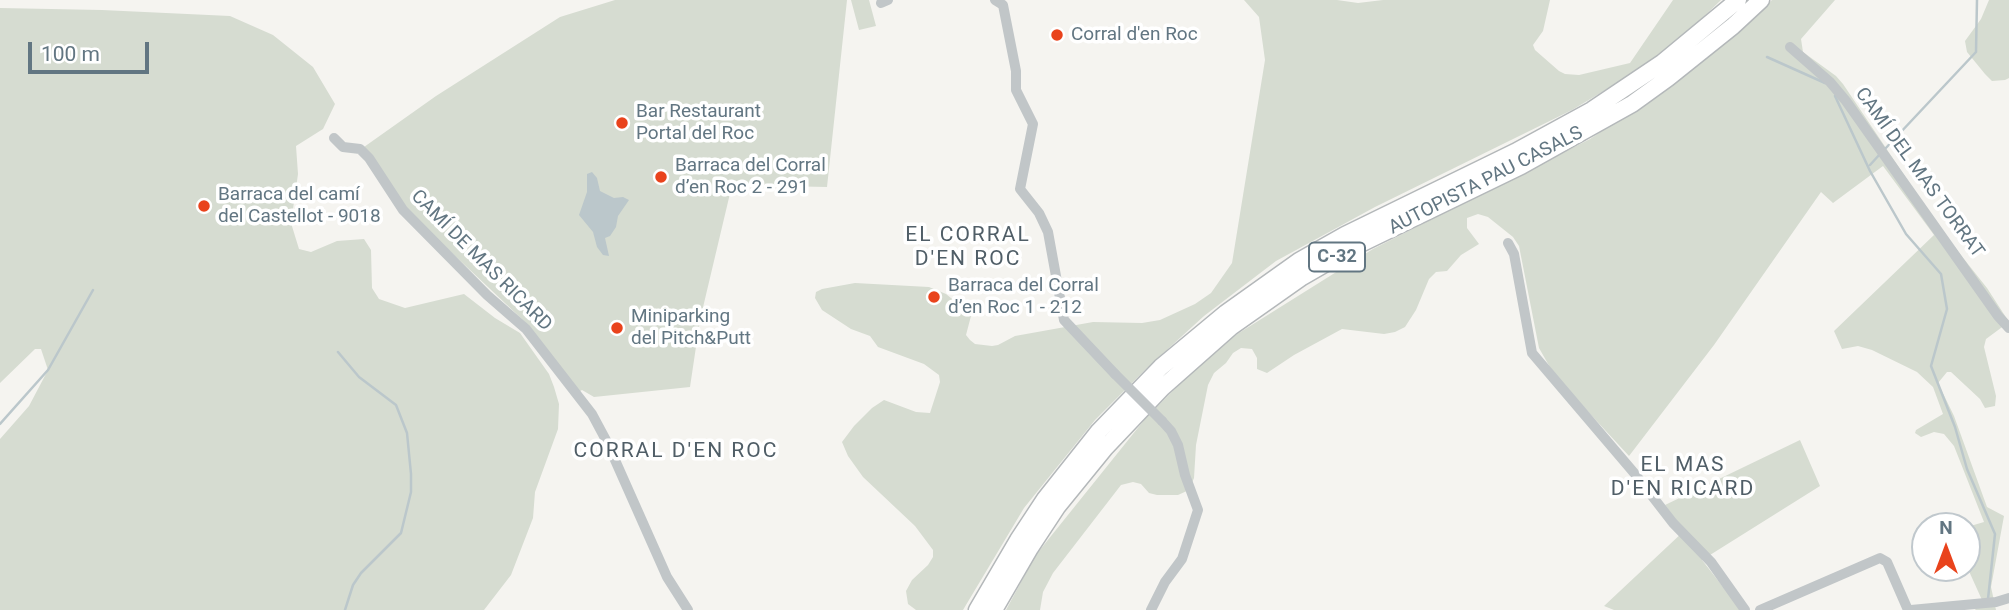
<!DOCTYPE html>
<html>
<head>
<meta charset="utf-8">
<style>
	body { margin:0 }
	#map { position:relative; width:2009px; height:610px; overflow:hidden; background:#f5f4f0; font-family:Roboto,sans-serif }
	canvas { display:block }
	.north { position:absolute; left:1911px; top:512px; width:70px; height:70px; box-sizing:border-box; background:#fff; border:2px solid #c0c8cd; border-radius:50%; rotate:0deg; font-size:19px; font-weight:700; line-height:28px; text-align:center; color:#627682 }
	.north::after { content:''; display:block; margin:auto; width:24px; height:32px; background:#e9431c; clip-path:polygon(50% 0,100% 100%,50% 72%,0 100%) }
	.scale { position:absolute; left:28px; top:42px; width:121px; height:32px; box-sizing:border-box; border:4px solid #627682; border-top:0; padding-left:9px; font-size:21px; line-height:24px; white-space:nowrap; color:#627682; -webkit-text-stroke:5px #fff; paint-order:stroke }
</style>
</head>
<body>
<div id="map">
<canvas width="2009" height="610"></canvas>
<div class="north">N</div>
<div class="scale">100 m</div>
</div>
<script>
const g = document.querySelector('canvas').getContext('2d');
g.lineJoin = 'round';
function paint(path, color) { g.fillStyle = color; g.fill(path, 'evenodd'); }
const shape = rows => new Path2D(rows.map(r => 'M' + r).join(''));
function trace(path, color, width, dash) { g.strokeStyle = color; g.lineWidth = width; g.lineCap = dash ? 'butt' : 'round'; g.setLineDash(dash || []); g.stroke(path); }
function drawText(font, color, halo, rows, align = 'center') {
  g.font = font + ' Roboto,sans-serif'; g.lineWidth = 7; g.setLineDash([]); g.textBaseline = 'middle'; g.strokeStyle = halo; g.fillStyle = color; for (const [text, x, y, turn = 0] of rows) {
    g.save(); g.translate(x, y); g.rotate((+turn || 0) * Math.PI / 180); g.textAlign = isNaN(turn) ? turn : align; if (halo) g.strokeText(text, 0, 0); g.fillText(text, 0, 0); g.restore();
  }
}
paint(shape([
	[615,0,847,0,827,187,732,185,700,320,690,387,594,397,582,390,575,394,525,322,397,201,364,147,436,96,560,17],
	[869,0,876,26,859,30,851,0],
	[1244,0,1337,0,1358,3,1383,0,1550,0,1543,31,1533,45,1535,50,1559,71,1565,74,1579,75,1630,63,1673,0,1721,0,1688,32,1642,68,1572,110,1375,207,1276,261,1204,316,1146,369,1095,420,1024,508,963,610,916,610,908,604,906,591,912,580,928,565,933,557,933,550,915,526,863,477,848,456,842,442,854,426,872,408,884,400,916,412,930,413,940,382,939,375,924,364,878,347,870,336,851,329,822,310,815,298,816,292,822,289,855,283,929,287,946,294,967,311,971,316,966,335,970,340,975,344,992,346,998,345,1015,336,1093,322,1142,323,1160,320,1195,304,1211,293,1232,263,1265,60,1259,17],
	[1772,0,1835,0,1801,39,1803,52,1836,76,1843,84,1941,230,1987,288,2009,322,1986,339,1984,347,1996,396,1995,406,1985,408,1980,399,1951,372,1947,372,1938,383,1954,416,1987,507,2004,516,1991,587,1996,610,1975,610,1982,600,1968,569,1967,527,1984,522,1954,446,1944,434,1934,432,1921,437,1915,433,1916,430,1943,414,1933,387,1917,372,1872,350,1858,346,1842,349,1834,331,1934,235,1883,166,1833,203,1821,192,1714,345,1629,456,1555,376,1539,348,1519,246,1513,237,1488,217,1478,214,1467,218,1467,228,1479,244,1461,255,1447,271,1436,272,1429,279,1416,310,1405,327,1395,332,1384,334,1342,329,1294,355,1267,373,1257,369,1257,358,1252,349,1241,348,1233,353,1226,363,1214,373,1208,385,1196,445,1194,478,1189,490,1178,495,1157,495,1149,493,1141,484,1133,482,1121,485,1053,573,1043,592,1040,610,1006,610,1035,556,1145,419,1215,348,1373,249,1590,139,1700,64],
	[1989,0,2009,0,2009,78,2005,80,1992,81,1985,74,1967,52,1965,41,1981,19],
	[0,8,102,10,230,16,273,35,313,67,335,104,323,129,296,146,298,174,291,223,299,249,311,252,337,241,364,239,371,250,372,288,379,299,405,308,464,294,495,318,520,333,549,374,554,387,559,404,558,429,535,492,533,518,511,575,484,610,0,610,0,439,29,406,48,370,41,349,35,349,0,383],
	[1800,440,1820,486,1702,560,1741,610,1614,610,1604,606,1684,531,1665,505]
]), '#d6dcd1');
paint(shape([
	[592,172,597,178,600,191,614,198,623,197,629,200,618,216,616,227,610,236,605,238,609,256,603,255,597,247,593,232,579,215,587,192,587,174]
]), '#bbc7cb');
trace(shape([
	[1767,57,1825,83],
	[1835,96,1870,171,1906,234,1941,274,1947,309,1931,366,1955,427,1967,469,1995,534,1988,599],
	[1884,150,1976,52,1977,0],
	[1870,165,1880,154],
	[338,352,359,377,396,405,407,433,411,474,411,492,401,533,361,573,353,585,345,610],
	[0,424,48,370,93,290]
]), '#bbc7cb', 2.5);
const highway = shape([
	[977,610,1018,540,1045,499,1099,431,1161,367,1226,313,1299,261,1345,235,1515,152,1592,110,1662,63,1738,0],
	[994,610,1030,548,1057,507,1105,448,1162,388,1231,327,1302,277,1354,247,1521,166,1632,104,1668,78,1733,26,1761,0]
]);
trace(highway, '#b4b8ba', 19);
trace(shape([
	[995,0,1003,5,1016,71,1016,90,1033,124,1020,189,1039,213,1048,232,1064,320,1115,374],
	[881,3,888,0],
	[1790,47,1830,82,1846,101,1998,316,2009,328],
	[334,138,343,147,360,149,369,158,403,210,487,295,526,329,592,414,607,442,667,577,688,610],
	[1508,243,1514,254,1532,353,1635,474,1673,523,1711,562,1745,610],
	[1151,610,1165,582,1182,559,1198,510,1185,475,1178,445,1171,431,1162,421],
	[1760,610,1880,558,1887,562,1908,610],
	[1911,610,1996,602,2009,598]
]), '#c1c6c8', 10);
trace(highway, '#fff', 16);
trace(shape([
	[1115,374,1162,421]
]), '#c1c6c8', 10);
for (const [x, y, r, color] of [
	[1057,35,7,"#e9431c"],
	[622,123,7,"#e9431c"],
	[661,177,7,"#e9431c"],
	[204,206,7,"#e9431c"],
	[934,297,7,"#e9431c"],
	[617,328,7,"#e9431c"]
]) { const dot = new Path2D(); dot.arc(x, y, r, 0, 2 * Math.PI); g.fillStyle = color; g.fill(dot); trace(dot, '#fff', 2.5); }
for (const [x, y, w] of [
	[1337,257,56]
]) { const box = new Path2D(); box.roundRect(x - w / 2, y - 14.5, w, 29, 5); g.fillStyle = '#fff'; g.fill(box); trace(box, '#627682', 2); }
drawText('bold 18px', '#627682', null, [
	["C-32",1337,257]
]);
drawText('19px', '#627682', '#fff', [
	["Corral d'en Roc",1071,35],
	["Bar Restaurant",636,112],
	["Portal del Roc",636,134],
	["Barraca del Corral",675,166],
	["d’en Roc 2 - 291",675,188],
	["Barraca del camí",218,195],
	["del Castellot - 9018",218,217],
	["Barraca del Corral",948,286],
	["d’en Roc 1 - 212",948,308],
	["Miniparking",631,317],
	["del Pitch&Putt",631,339]
], 'left');
drawText('19px', '#627682', '#fff', [
	["CAMÍ DEL MAS TORRAT",1919,173,54],
	["AUTOPISTA PAU CASALS",1486,181,-27],
	["CAMÍ DE MAS RICARD",481,261,45]
]);
g.letterSpacing = '2px';
drawText('21px', '#505e67', '#fff', [
	["EL CORRAL",968,236],
	["D'EN ROC",968,260],
	["CORRAL D'EN ROC",676,452],
	["EL MAS",1683,466],
	["D'EN RICARD",1683,490]
]);
g.letterSpacing = '0px';
</script>
</body>
</html>
